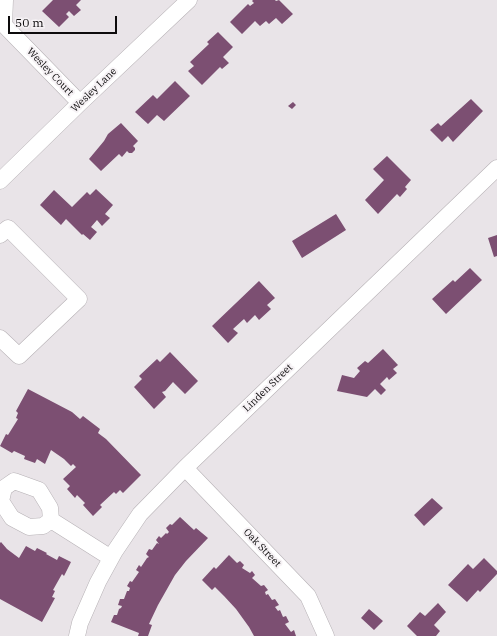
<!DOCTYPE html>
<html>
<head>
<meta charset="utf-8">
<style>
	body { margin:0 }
	#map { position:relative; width:497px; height:636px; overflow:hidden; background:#e9e4e8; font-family:"IBM Plex Serif",serif }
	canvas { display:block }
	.scale { position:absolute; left:8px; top:16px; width:109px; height:18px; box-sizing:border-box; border:2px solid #0d0b0c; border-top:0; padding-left:5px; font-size:12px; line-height:14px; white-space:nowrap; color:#0d0b0c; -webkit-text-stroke:3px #f6f2f5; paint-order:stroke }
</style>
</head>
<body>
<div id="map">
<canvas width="497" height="636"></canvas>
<div class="scale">50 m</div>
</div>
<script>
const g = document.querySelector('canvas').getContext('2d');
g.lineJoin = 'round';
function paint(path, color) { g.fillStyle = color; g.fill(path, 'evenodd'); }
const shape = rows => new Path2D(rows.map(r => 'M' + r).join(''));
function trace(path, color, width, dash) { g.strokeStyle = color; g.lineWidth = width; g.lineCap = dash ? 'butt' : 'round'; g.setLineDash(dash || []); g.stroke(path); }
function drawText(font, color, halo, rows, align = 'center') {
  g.font = font + ' "IBM Plex Serif",serif'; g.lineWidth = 4; g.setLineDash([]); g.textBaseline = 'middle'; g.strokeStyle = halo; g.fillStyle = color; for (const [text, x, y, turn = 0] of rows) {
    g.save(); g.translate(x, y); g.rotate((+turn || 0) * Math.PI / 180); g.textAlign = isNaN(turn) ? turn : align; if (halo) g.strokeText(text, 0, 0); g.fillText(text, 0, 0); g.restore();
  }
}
paint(shape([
	[53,0,81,0,76,5,81,10,74,16,69,11,66,14,69,17,59,27,42,11],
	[253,0,275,0,276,1,279,0,293,14,282,24,276,18,269,24,266,21,260,26,255,21,242,34,230,22,248,4,250,6,254,3,252,1],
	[218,32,233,47,223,57,229,63,222,69,220,67,202,85,188,71,194,66,190,62,209,44,207,42],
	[175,81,190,96,164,121,157,115,148,124,135,112,153,95,157,99],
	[471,99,483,111,453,142,448,136,442,142,430,130,438,123,441,126],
	[293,102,296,105,292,109,288,106],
	[121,123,138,141,133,146,135,148,135,150,132,153,129,153,127,151,122,157,119,154,101,171,89,159,104,141,108,134],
	[387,156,411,180,405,187,407,189,400,197,397,194,378,214,365,200,384,180,373,169],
	[96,189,113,205,105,214,110,218,102,226,97,220,91,227,97,232,90,240,83,234,82,235,66,219,61,225,40,205,54,190,72,207,87,192,90,195],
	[336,214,346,230,302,258,292,241],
	[497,235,497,256,494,257,488,238],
	[470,268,482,280,446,314,432,299,453,280,455,282],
	[259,281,275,298,267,305,271,309,259,320,255,315,247,323,244,319,233,329,238,333,228,343,212,326],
	[383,349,398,365,393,369,397,373,389,380,387,377,380,384,386,390,381,395,375,389,367,397,337,391,342,375,354,378,360,371,357,368,365,361,368,363],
	[170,352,198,381,185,394,173,382,165,391,162,392,166,397,154,409,134,387,142,379,139,376,157,359,160,362],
	[28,389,72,412,80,419,83,416,100,429,98,433,106,439,141,475,123,493,120,490,116,494,114,492,100,505,102,507,93,516,83,505,85,503,77,495,75,498,67,489,70,486,63,479,76,467,73,464,71,466,64,459,51,450,45,464,37,459,35,463,24,459,25,456,14,451,12,453,0,446,6,434,8,435,18,419,16,418,18,413,16,411],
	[432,498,443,508,424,526,414,515],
	[180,517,194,530,196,528,208,538,186,561,175,575,158,605,149,624,152,625,148,636,138,636,139,633,111,622,114,615,117,615,119,609,121,608,122,606,118,605,120,599,124,599,127,591,129,591,130,588,127,586,130,581,132,582,139,572,136,570,139,565,141,567,147,558,149,557,146,554,149,549,152,550,157,543,159,544,156,540,159,536,161,538,166,533,167,534,169,532,166,528,170,524,172,525],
	[1,542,7,549,19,558,26,546,35,551,37,548,47,553,46,554,57,560,59,556,71,562,64,576,62,574,53,590,55,591,52,597,55,598,42,622,0,599,0,543],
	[229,555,237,563,240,561,244,565,242,568,250,573,252,571,255,575,252,578,261,586,264,585,268,590,265,592,266,595,268,594,272,600,275,599,279,605,275,607,278,611,280,610,283,617,286,616,289,622,285,624,291,632,294,630,296,636,254,636,249,627,236,609,224,596,215,587,212,590,202,580,214,567,216,569],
	[484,558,497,571,497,574,480,592,478,590,467,602,448,585,468,564,473,569],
	[438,603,446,612,434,625,440,631,436,636,417,636,407,626,420,612,425,616],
	[369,609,383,621,374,630,361,618]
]), '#7c4f72');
const minor = shape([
	[5,0,4,25,80,103],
	[0,181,80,103,189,0],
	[0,235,8,228,79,299,19,356,0,338],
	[185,468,308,596,326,636],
	[51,520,43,526,29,527,12,518,1,501,4,488,14,481,39,490,50,508,51,520,111,558],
	[77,636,80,623,98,582,115,551,140,514,185,468,497,168]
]);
trace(minor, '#b6b1b5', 17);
trace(minor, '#fff', 16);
drawText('10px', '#0d0b0c', '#f6f2f5', [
	["Wesley Court",50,72,46],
	["Wesley Lane",94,90,-44],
	["Linden Street",268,388,-44],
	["Oak Street",262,548,46]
]);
</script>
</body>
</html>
